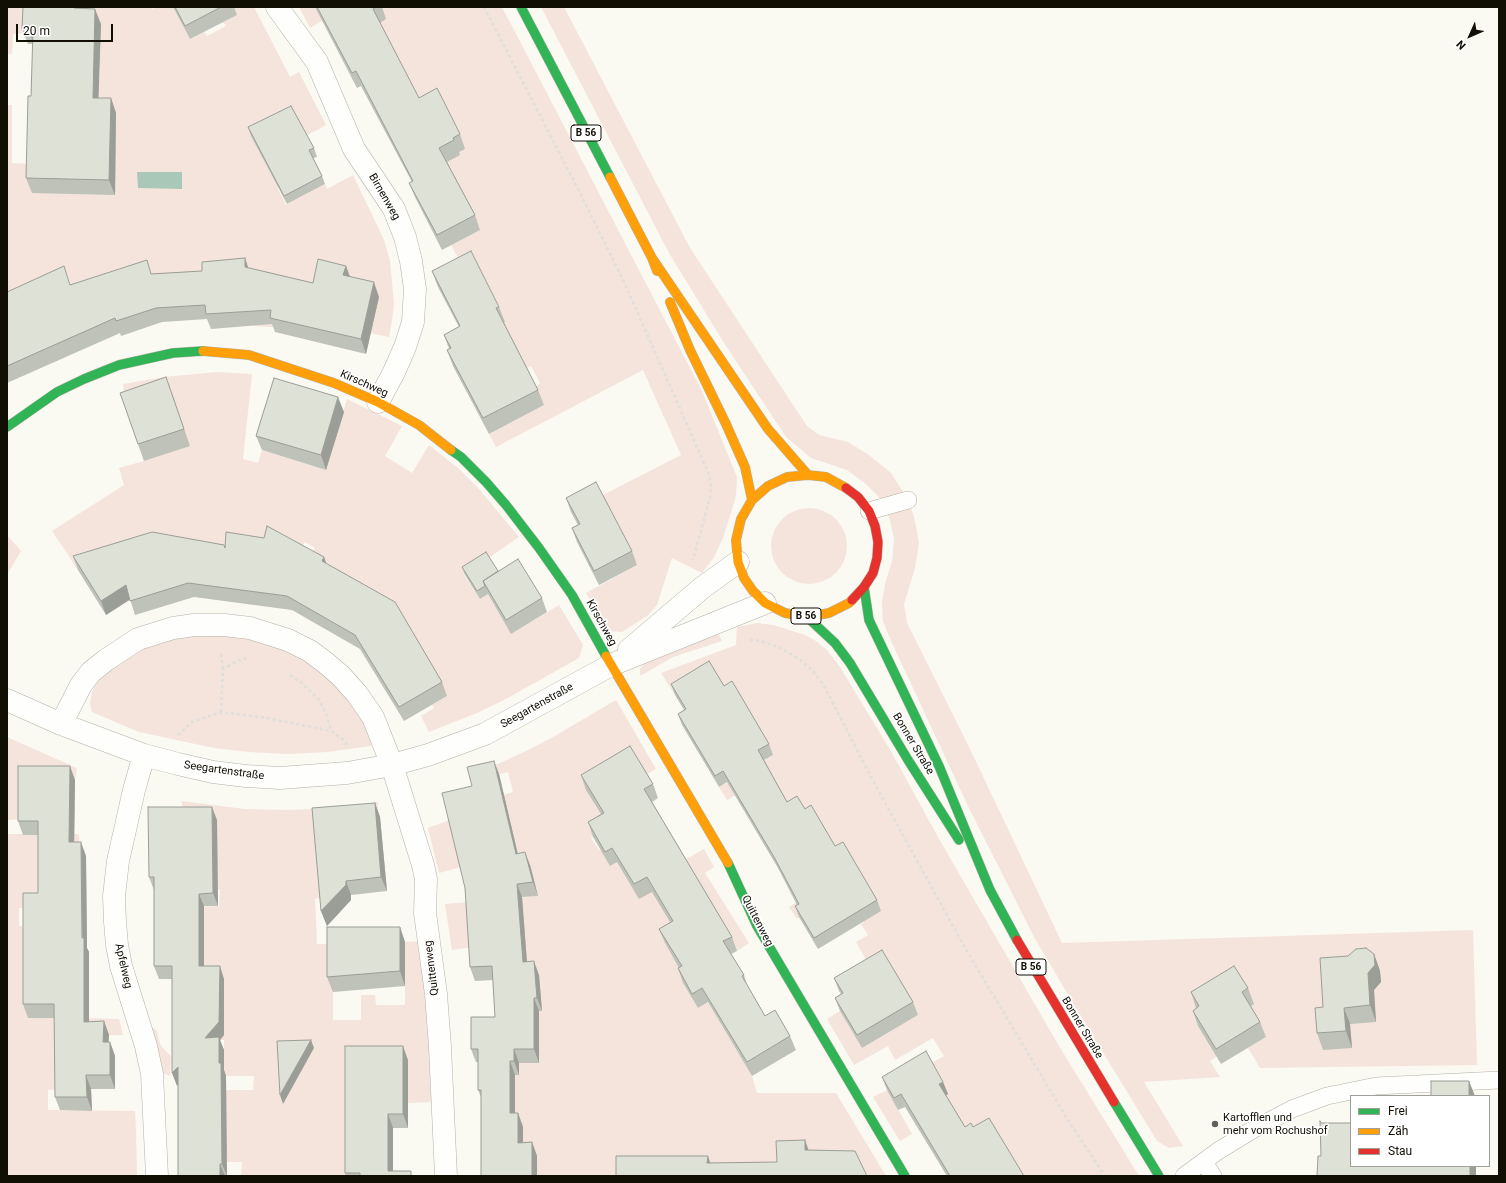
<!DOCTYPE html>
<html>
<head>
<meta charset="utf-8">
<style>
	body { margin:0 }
	#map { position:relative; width:1506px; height:1183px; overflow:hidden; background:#faf9f2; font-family:Roboto,sans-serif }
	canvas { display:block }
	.frame { position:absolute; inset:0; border:8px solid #110e04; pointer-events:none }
	.legend { position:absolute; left:1350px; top:1095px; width:140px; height:72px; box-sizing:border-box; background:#fff; border:1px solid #a09f9b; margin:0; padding:5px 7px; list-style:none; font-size:12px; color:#110e04 }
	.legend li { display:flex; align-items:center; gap:8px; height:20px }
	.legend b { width:20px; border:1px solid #a09f9b }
	.north { position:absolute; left:1450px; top:16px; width:40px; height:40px; -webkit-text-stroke:3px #fff; paint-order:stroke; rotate:225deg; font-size:11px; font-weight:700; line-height:16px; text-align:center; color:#110e04 }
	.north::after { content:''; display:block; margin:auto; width:14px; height:18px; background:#110e04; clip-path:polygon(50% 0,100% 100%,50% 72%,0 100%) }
	.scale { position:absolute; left:16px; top:24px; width:97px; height:18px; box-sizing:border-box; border:2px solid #110e04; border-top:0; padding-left:5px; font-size:12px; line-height:14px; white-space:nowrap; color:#110e04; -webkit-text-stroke:3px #fff; paint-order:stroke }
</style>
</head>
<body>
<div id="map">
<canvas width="1506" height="1183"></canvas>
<div class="frame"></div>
<ul class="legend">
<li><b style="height:5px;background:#30b455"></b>Frei</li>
<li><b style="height:5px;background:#ff9f0a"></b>Zäh</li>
<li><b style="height:5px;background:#e5322d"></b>Stau</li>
</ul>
<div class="north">N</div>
<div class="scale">20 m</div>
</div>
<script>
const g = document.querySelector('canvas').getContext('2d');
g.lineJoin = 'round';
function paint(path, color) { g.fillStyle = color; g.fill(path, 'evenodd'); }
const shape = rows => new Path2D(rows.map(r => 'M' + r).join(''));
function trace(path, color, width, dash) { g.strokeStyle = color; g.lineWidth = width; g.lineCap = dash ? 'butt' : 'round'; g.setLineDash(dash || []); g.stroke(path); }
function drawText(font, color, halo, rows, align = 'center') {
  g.font = font + ' Roboto,sans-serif'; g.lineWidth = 3.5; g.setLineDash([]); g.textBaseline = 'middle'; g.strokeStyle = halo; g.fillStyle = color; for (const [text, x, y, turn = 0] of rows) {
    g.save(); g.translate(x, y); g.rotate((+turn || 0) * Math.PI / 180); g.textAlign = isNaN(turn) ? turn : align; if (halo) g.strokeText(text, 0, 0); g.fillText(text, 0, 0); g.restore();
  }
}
paint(shape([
	[7,7,29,7,28,33,13,34,12,54,7,54],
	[80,7,151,7,152,9,156,7,173,7,190,39,204,32,207,36,226,26,223,22,237,15,233,7,254,7,290,77,299,72,326,125,306,136,294,114,316,167,277,187,286,205,325,184,327,189,353,175,384,240,390,261,394,304,392,321,389,337,370,333,254,326,250,273,76,299,67,274,7,309,7,105,12,105,12,163,32,164,89,146,116,146,116,113,79,112,99,83,101,24,80,23],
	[299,7,345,7,310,28],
	[380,7,502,7,702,391,737,477,736,496,723,538,714,557,702,573,672,558,657,605,647,616,622,632,608,631,586,593,637,565,601,496,681,455,643,370,496,447,489,434,544,405,535,387,540,383,531,366,525,369,459,260,451,245,480,230,453,178,424,113,378,24],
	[541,7,564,7,690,248,807,426,819,435,848,442,869,455,891,473,908,500,914,517,919,543,915,568,904,604,907,623,970,749,1062,943,1473,930,1477,1065,1260,1068,1248,1048,1266,1037,1248,1007,1254,1003,1235,972,1219,1055,1210,1061,1220,1077,1144,1082,1183,1146,1169,1148,1157,1141,1076,1008,1034,937,968,806,891,641,883,621,882,603,885,584,892,561,894,539,890,520,884,506,879,497,866,484,847,470,811,458,786,437,724,343,669,253],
	[217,372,252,374,243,459,258,463,262,450,326,470,347,399,402,426,385,456,412,473,429,445,458,468,479,489,519,537,464,575,480,599,488,594,511,634,559,605,583,645,579,658,504,700,477,713,429,732,421,716,434,708,432,705,447,696,308,559,315,548,305,542,302,547,270,552,219,545,120,564,88,585,52,531,124,485,119,468,144,461,126,409,123,384,165,377],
	'771 546a38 38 0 1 1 76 0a38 38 0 1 1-76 0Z',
	[7,535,21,551,7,575],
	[757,623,773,625,805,635,816,641,827,650,840,667,892,753,939,839,1059,1046,1139,1176,1017,1176,961,1144,944,1097,948,1094,926,1066,944,1056,933,1038,895,1060,888,1046,854,1065,827,1019,840,1011,862,1048,918,1015,870,967,856,942,868,935,861,924,864,922,852,902,799,917,797,919,789,907,841,876,801,808,757,833,753,826,787,805,775,785,741,806,736,795,727,800,719,787,773,755,675,695,661,673,736,645,737,627],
	[718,633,722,641,673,657,640,676,640,669,646,661],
	[234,635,288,651,310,663,341,690,360,715,371,738,371,746,327,752,288,754,248,752,214,748,139,732,92,712,90,703,92,692,98,681,104,673,138,651,164,641,188,636],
	[616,700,656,769,644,776,609,827,591,838,599,850,630,855,657,899,683,861,704,849,714,867,705,873,749,943,737,951,715,913,665,943,687,981,683,983,698,1008,708,1002,752,1076,757,1093,836,1093,886,1176,537,1176,523,1156,515,1127,515,1075,519,1075,519,1063,539,1063,538,1011,542,1011,472,947,452,950,445,904,538,896,530,866,521,868,503,795,513,792,508,772,472,781,485,770,528,750,553,737],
	[7,737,77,768,75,780,23,780,23,819,8,820,8,834,79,834,80,856,43,907,19,908,19,926,33,927,71,1018,119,1019,123,1035,68,1036,60,1089,48,1090,48,1110,135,1111,136,1130,137,1176,7,1176],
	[182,801,245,809,287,810,340,808,378,802,377,818,324,897,315,899,317,944,333,944,333,1020,361,1020,361,995,375,995,376,1005,405,1005,405,942,421,941,429,1004,432,1102,408,1103,350,1176,241,1176,242,1162,227,1162,226,1090,253,1090,254,1076,221,1076,224,1062,224,1040,221,1040,221,1027,180,907,219,906,220,889,210,889,182,820],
	[450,820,461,867,439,873,428,828],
	[152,1027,157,1031,159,1040,161,1046,171,1056,170,1076,162,1073],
	[887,1090,912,1134,900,1141,873,1097]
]), '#f5e4dc');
paint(shape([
	[137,172,182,172,182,189,138,188]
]), '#aac8b7');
const lane = shape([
	[869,511,908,500],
	[1204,1162,1213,1176],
	[1184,1176,1218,1151,1254,1129,1292,1109,1327,1096,1376,1086,1499,1080]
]);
const street = shape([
	[277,7,317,62,354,149,394,209,405,237,411,261,415,289,413,322,405,347,394,372,378,402],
	[629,650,703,587,738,562],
	[7,700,61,724,144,755,178,764,213,772,246,776,280,778,347,773,392,765,428,755,485,734,611,665,765,603],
	[61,724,81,685,91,672,106,660,138,639,173,628,194,625,224,625,250,628,288,640,310,651,326,663,341,676,357,694,373,717,392,765,423,865,426,879,425,913,436,994,440,1047,446,1176],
	[144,755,134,790,118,861,114,896,115,922,117,945,121,966,146,1046,152,1074,157,1176]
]);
const fast = shape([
	[521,7,610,177],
	[7,427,57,392,84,379,119,365,173,353,203,351],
	[451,450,461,457,486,482,506,505,539,548,572,595,606,656],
	[864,587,869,620,939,766,990,890,1017,940],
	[807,617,835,643,850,663,908,760,959,840],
	[728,863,757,926,905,1176],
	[1114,1102,1159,1176]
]);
const slow = shape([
	[610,177,652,258,657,271],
	[652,258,768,429,808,475,826,477,846,488],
	[670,302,690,350,726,424,745,467,752,500],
	[203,351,249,355,334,383,378,402,419,425,451,450],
	[808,475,787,477,768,486,752,500,741,519,736,540,738,562,744,578,753,591,765,603,785,613,807,617,829,613,849,603,852,600],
	[606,656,728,863]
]);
const jam = shape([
	[846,488,858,497,869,511,875,526,878,542,877,558,873,573,864,587,852,600],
	[1017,940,1114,1102]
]);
trace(lane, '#b3b2a8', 18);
trace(street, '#b3b2a8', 23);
trace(fast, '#b3b2a8', 10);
trace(slow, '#b3b2a8', 10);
trace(jam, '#b3b2a8', 10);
trace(shape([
	[484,7,579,191,625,284,708,472,711,484,710,497,693,560],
	[750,640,761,641,778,647,798,658,812,670,823,684,871,777,964,946,1066,1117,1105,1176],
	[221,654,223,669],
	[290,675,302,683,319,700,327,716,331,731],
	[221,712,223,669,239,660,249,658],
	[178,735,192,722,221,712,267,718,331,731,344,740,347,745]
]), '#dfdfdc', 2.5, [3, 3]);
trace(lane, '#fefefd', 17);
trace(street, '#fefefd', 22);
trace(fast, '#30b455', 9);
trace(slow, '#ff9f0a', 9);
trace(jam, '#e5322d', 9);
paint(shape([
	[23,7,80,7,80,8,101,24,98,98,111,98,116,113,115,195,32,193,26,178,31,96,33,44,28,44,22,29],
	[173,7,234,7,237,15,190,39],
	[315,7,382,7,386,19,380,23,419,98,460,134,465,149,459,152,460,155,447,162,475,215,480,230,442,250,415,197,409,183,412,182,361,86,357,88],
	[248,127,314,148,317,157,313,158,322,176,325,184,287,204,251,136],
	[245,258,248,268,313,283,346,266,350,277,379,297,366,354,275,332,272,324,211,329,207,319,162,322,121,336,120,333,7,383,7,292,152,274,202,271],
	[432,271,499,307,505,322,504,323,538,390,544,405,489,434,453,366,447,350,449,349,444,335,459,327,438,287],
	[172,394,190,446,144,461,138,444],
	[344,412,326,470,262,450,256,436],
	[566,498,632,551,637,565,599,585,577,542,572,528,578,525,571,512],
	[225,548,324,557,326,563,442,682,447,696,404,721,360,649,292,610,194,597,135,615,130,599,106,615,78,570,73,556],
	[462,567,498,571,542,598,547,612,511,634,488,594,480,599,465,575],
	[671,684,724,686,769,744,773,755,764,760,787,802,805,809,877,900,881,911,818,949,799,917,795,906,797,905,778,868,727,782,719,787,682,725,678,714,684,710,675,695],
	[499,774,518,854,530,865,538,896,522,897,527,962,539,975,542,1011,539,1011,539,1063,519,1063,519,1075,515,1075,515,1113,518,1113,523,1127,523,1142,532,1142,537,1156,537,1176,481,1176,481,1097,478,1090,478,1062,476,1062,471,1049,495,1017,493,980,475,981,470,967,472,786],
	[581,775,653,784,658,798,652,802,732,937,737,951,731,954,744,975,747,985,765,1016,790,1036,796,1050,752,1076,708,1002,698,1008,683,983,678,968,679,968,665,943,659,929,670,922,652,892,639,899,617,862,610,866,593,837,588,822,601,814,586,790],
	[75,780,74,842,86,856,87,948,89,952,89,1022,104,1021,109,1035,108,1042,110,1042,115,1056,115,1089,91,1089,92,1111,60,1110,55,1097,54,1018,28,1018,23,1004,38,893,38,835,23,835,18,821],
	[375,803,380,817,387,891,351,895,351,900,327,926,321,911],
	[217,820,218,906,204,906,204,966,224,979,224,1035,220,1040,224,1050,224,1070,226,1076,227,1176,178,1176,178,1085,177,1086,172,979,159,979,154,966,154,890,149,877],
	[400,927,405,942,405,986,333,992,327,977],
	[1374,954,1380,971,1381,982,1374,990,1376,1022,1350,1024,1352,1048,1323,1050,1317,1033],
	[834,978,913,1002,918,1015,862,1048,840,1011,835,998,841,994,839,991],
	[1248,988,1254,1004,1251,1006,1260,1022,1266,1037,1221,1064,1198,1026,1193,1011,1196,1008,1191,992],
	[408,1060,408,1128,393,1128,393,1171,413,1176,346,1176,345,1173],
	[882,1077,943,1082,948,1094,946,1095,965,1127,973,1127,1024,1176,947,1176,905,1107,898,1110,887,1090]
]), '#bec2b8');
paint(shape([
	[95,9,101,24,98,113,93,98],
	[111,98,116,113,115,195,109,180],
	[245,258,250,273,245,267],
	[346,266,351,280,343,275],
	[374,282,379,297,366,354,361,339],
	[338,397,344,412,326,470,321,455],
	[324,557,329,571,322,561],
	[126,585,131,599,106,615,101,601],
	[494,761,499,774,521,868,516,854],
	[70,766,75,780,74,856,69,842],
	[375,803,380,817,387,891,381,877],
	[212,807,217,820,218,906,213,893],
	[81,842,86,856,87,948,89,952,89,1035,84,1022],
	[525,852,530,865,538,896,533,882],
	[346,881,351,895,351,900,327,926,321,911],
	[517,884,522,897,528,976,523,962],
	[199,894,204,906,204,979,199,966],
	[400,927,405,942,405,986,400,971],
	[1374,954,1380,971,1381,982,1374,990,1376,1022,1370,1005,1368,973],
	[534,961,539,975,542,1011,537,998],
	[220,966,224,979,224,1035,220,1040,224,1050,224,1070,226,1076,227,1176,222,1164,205,1038],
	[534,998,539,1011,539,1063,534,1049],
	[1344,1008,1350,1024,1352,1048,1346,1031],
	[104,1021,109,1035,108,1056,103,1042],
	[311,1040,314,1048,283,1104,280,1095],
	[110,1042,115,1056,115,1089,110,1075],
	[403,1046,408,1060,408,1128,403,1114],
	[514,1049,519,1063,519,1075,514,1061],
	[510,1061,515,1075,515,1127,510,1113],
	[178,1067,182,1080,177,1086,172,1073],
	[86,1075,91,1089,92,1111,87,1097],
	[1469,1081,1475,1096,1469,1096],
	[943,1082,948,1094,944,1097,939,1084],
	[518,1113,523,1127,523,1156,518,1143],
	[388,1114,393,1128,393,1176,388,1171],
	[805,1140,810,1154,805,1150],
	[532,1142,537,1156,537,1176,532,1176],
	[708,1156,713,1171,707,1163],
	[220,1164,225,1176,220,1176],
	[1470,1166,1476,1166,1476,1176,1470,1176]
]), '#9b9e96');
const building = shape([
	[23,7,74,7,74,8,95,9,93,98,111,98,109,180,26,178,28,96,31,96,33,30,22,29,23,7],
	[175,7,221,7,185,26,175,7],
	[317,7,376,7,373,9,419,98,437,88,460,134,453,138,454,140,439,148,475,215,437,235,409,183,413,181,356,71,352,73,317,7],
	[291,106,314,148,309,150,322,176,284,196,248,127,291,106],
	[471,251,499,307,496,308,538,390,483,418,447,350,451,348,444,335,460,326,432,271,471,251],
	[245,258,245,267,313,283,318,259,346,266,343,275,374,282,361,339,270,318,271,310,206,314,205,305,156,308,116,321,115,318,7,366,7,292,64,266,70,285,147,260,151,274,202,271,202,262,245,258],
	[166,377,184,429,138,444,120,393,166,377],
	[274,378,338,397,321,455,256,436,274,378],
	[596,482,632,551,594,571,572,528,580,524,566,498,596,482],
	[267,526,324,557,322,561,395,602,442,682,399,707,355,635,287,596,188,583,130,601,126,585,101,601,73,556,152,532,224,545,225,548,226,532,264,538,267,526],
	[486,552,498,571,483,581,485,586,477,591,462,567,486,552],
	[518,559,542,598,506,620,483,581,518,559],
	[709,661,724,686,732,681,769,744,758,750,787,802,797,796,805,809,811,805,835,846,843,842,877,900,814,938,795,906,799,904,774,857,723,771,715,776,678,714,686,709,671,684,709,661],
	[630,746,653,784,644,789,732,937,723,941,744,975,742,976,765,1016,775,1010,790,1036,747,1062,702,988,692,994,678,968,682,966,659,929,673,921,647,877,634,884,612,848,605,852,588,822,604,813,581,775,630,746],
	[494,761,516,854,525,852,533,882,517,884,523,962,534,961,537,998,534,998,534,1049,514,1049,514,1061,510,1061,510,1113,518,1113,518,1143,532,1142,532,1176,481,1176,481,1090,478,1090,478,1049,471,1049,471,1017,495,1017,492,966,470,967,465,888,442,793,472,786,467,767,494,761],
	[18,766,70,766,69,842,81,842,82,938,84,938,84,1022,104,1021,103,1042,110,1042,110,1075,86,1075,87,1097,55,1097,54,1004,23,1004,23,893,38,893,38,821,18,821,18,766],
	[375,803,381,877,346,881,346,885,321,911,312,808,375,803],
	[148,807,212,807,213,893,199,894,199,966,220,966,219,1022,205,1038,219,1037,219,1063,221,1063,222,1164,220,1164,220,1176,178,1176,178,1067,172,1073,172,966,154,966,154,877,149,877,148,807],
	[327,927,400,927,400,971,327,977,327,927],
	[1366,948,1374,954,1375,965,1368,973,1370,1005,1344,1008,1346,1031,1317,1033,1315,1008,1323,1007,1320,958,1348,956,1356,949,1366,948],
	[882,950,913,1002,857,1035,835,998,843,993,834,978,882,950],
	[1234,966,1248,988,1242,992,1260,1022,1216,1049,1193,1011,1199,1006,1191,992,1234,966],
	[311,1040,280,1095,277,1041,311,1040],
	[345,1046,403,1046,403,1114,388,1114,388,1171,411,1171,411,1176,360,1176,360,1173,345,1173,345,1046],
	[926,1051,943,1082,939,1084,965,1127,971,1123,973,1127,989,1118,1024,1176,950,1176,901,1094,894,1098,882,1077,926,1051],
	[1431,1081,1469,1081,1469,1096,1431,1096,1431,1081],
	[1320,1121,1321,1123,1351,1123,1351,1166,1470,1166,1470,1176,1317,1176,1318,1156,1321,1156,1320,1121],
	[805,1140,805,1150,855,1151,867,1176,616,1176,616,1156,708,1156,707,1163,777,1162,776,1141,805,1140]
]);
paint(building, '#dde1d6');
trace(building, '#9b9e96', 1);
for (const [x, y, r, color] of [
	[1215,1124,4,"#636057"]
]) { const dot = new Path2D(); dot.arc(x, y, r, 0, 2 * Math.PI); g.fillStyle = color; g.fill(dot); trace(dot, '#fff', 1.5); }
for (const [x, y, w] of [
	[586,133,30],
	[806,616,30],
	[1031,967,30]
]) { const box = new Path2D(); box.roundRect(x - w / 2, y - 8, w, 16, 3); g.fillStyle = '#fff'; g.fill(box); trace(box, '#110e04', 1); }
drawText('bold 10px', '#110e04', null, [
	["B 56",586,133],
	["B 56",806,616],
	["B 56",1031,967]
]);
drawText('11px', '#110e04', '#fff', [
	["Birnenweg",384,197,60],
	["Kirschweg",364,384,24],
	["Kirschweg",601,623,61],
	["Seegartenstraße",537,706,-29],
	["Bonner Straße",913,744,59],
	["Seegartenstraße",224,771,8],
	["Quittenweg",757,921,63],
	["Apfelweg",123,966,77],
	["Quittenweg",432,968,-97],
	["Bonner Straße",1082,1028,59]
]);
drawText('11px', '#110e04', '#fff', [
	["Kartofflen und",1223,1118],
	["mehr vom Rochushof",1223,1131]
], 'left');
</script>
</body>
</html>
